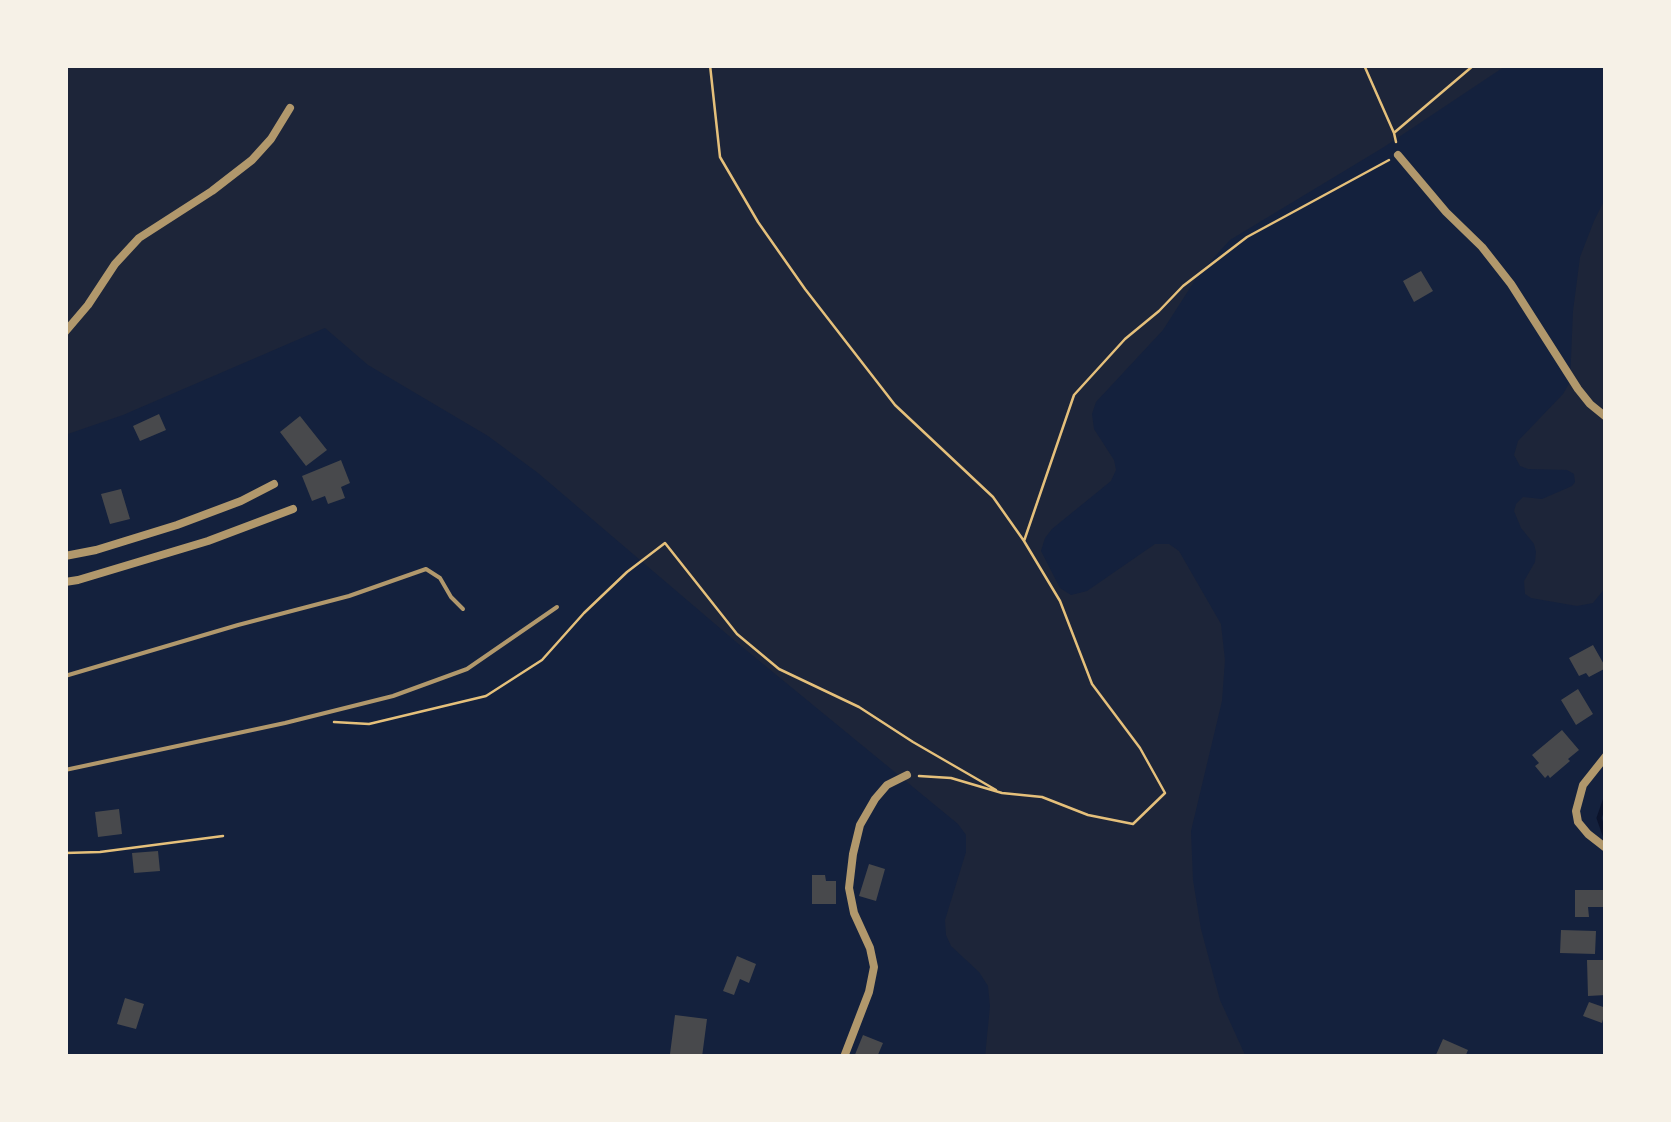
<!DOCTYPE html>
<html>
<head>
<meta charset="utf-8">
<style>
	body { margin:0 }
	#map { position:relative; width:1671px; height:1122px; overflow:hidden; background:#14213d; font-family:Roboto,sans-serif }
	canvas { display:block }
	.frame { position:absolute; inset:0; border:68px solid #f6f1e7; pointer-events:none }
</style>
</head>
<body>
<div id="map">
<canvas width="1671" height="1122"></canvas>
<div class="frame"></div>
</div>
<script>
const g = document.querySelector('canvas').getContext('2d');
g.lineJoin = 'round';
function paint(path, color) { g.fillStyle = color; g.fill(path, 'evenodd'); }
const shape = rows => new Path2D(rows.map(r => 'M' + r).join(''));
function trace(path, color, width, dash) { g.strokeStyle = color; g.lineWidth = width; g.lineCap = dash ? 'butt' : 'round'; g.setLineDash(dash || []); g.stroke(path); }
paint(shape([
	[65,65,1507,65,1384,147,1230,240,1199,274,1163,330,1096,402,1092,414,1094,429,1114,460,1116,470,1111,481,1052,529,1045,538,1041,551,1060,588,1071,595,1087,591,1155,544,1169,544,1179,551,1221,624,1225,660,1222,701,1191,831,1193,880,1201,929,1220,1000,1246,1057,985,1057,990,1006,988,986,979,972,951,946,946,935,945,920,966,852,966,835,958,824,735,641,538,473,488,436,368,365,325,328,123,415,65,435],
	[1606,197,1606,587,1593,603,1577,606,1531,598,1525,594,1524,581,1535,562,1536,552,1534,544,1521,528,1514,511,1516,504,1523,497,1542,499,1572,486,1575,482,1574,474,1567,470,1528,469,1520,466,1514,455,1518,441,1563,394,1570,382,1573,311,1580,257,1594,221]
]), '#1d2539');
trace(shape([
	[1606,798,1599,818,1606,838]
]), '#0b132b', 5);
paint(shape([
	[1421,271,1433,291,1414,302,1403,281],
	[159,414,166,430,140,441,133,426],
	[300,416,327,450,306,466,280,432],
	[341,460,350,483,341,487,345,498,328,504,325,496,312,501,302,476],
	[121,489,130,519,110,524,101,494],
	[1593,645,1606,668,1589,677,1586,673,1579,676,1569,658],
	[1578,689,1593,714,1576,725,1561,700],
	[1562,730,1579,750,1568,759,1570,761,1550,778,1548,775,1545,778,1535,766,1539,763,1532,755],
	[119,809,122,834,98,837,95,812],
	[158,851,160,871,134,873,132,853],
	[869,864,885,869,876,901,859,896],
	[812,875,825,875,826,881,836,881,836,904,812,904],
	[1575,890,1603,890,1603,907,1588,907,1589,917,1575,917],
	[1561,930,1596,931,1595,954,1560,953],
	[737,956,756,964,749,983,740,979,734,995,723,991],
	[1587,960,1606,960,1606,995,1588,996],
	[125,998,144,1004,136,1029,117,1024],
	[1589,1002,1606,1008,1602,1023,1583,1016],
	[675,1015,707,1019,702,1057,670,1054],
	[863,1035,883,1043,877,1057,854,1057],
	[1443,1039,1468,1050,1465,1057,1435,1057]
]), '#48494c');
trace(shape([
	[710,65,720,157,758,222,805,289,895,405,993,497,1024,541,1060,601,1092,684,1140,748,1165,793,1133,824,1088,815,1042,797,1002,793,951,778,919,776],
	[1364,65,1394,133,1396,142],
	[1395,132,1474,65],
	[1024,541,1074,395,1125,339,1159,311,1183,286,1247,237,1389,160],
	[334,722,369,724,486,696,542,660,584,613,627,572,665,543,737,634,779,669,859,707,913,742,996,790],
	[65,853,100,852,223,836]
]), '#e5c07b', 2.5);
trace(shape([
	[65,676,238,625,349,596,426,569,440,578,451,597,463,609],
	[65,770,285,723,393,696,467,669,557,607]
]), '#b1986c', 4);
trace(shape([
	[1398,155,1446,212,1482,247,1511,284,1578,389,1590,404,1606,417],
	[65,332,88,305,115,264,139,238,212,191,252,160,271,139,290,108],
	[65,556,96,550,177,525,241,501,274,484],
	[65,582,78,580,208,541,293,509],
	[1606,756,1583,785,1576,811,1578,822,1588,834,1606,848],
	[844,1057,869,992,874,967,870,948,854,913,849,888,853,854,860,825,875,799,887,785,907,775]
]), '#b1986c', 8);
</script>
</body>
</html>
